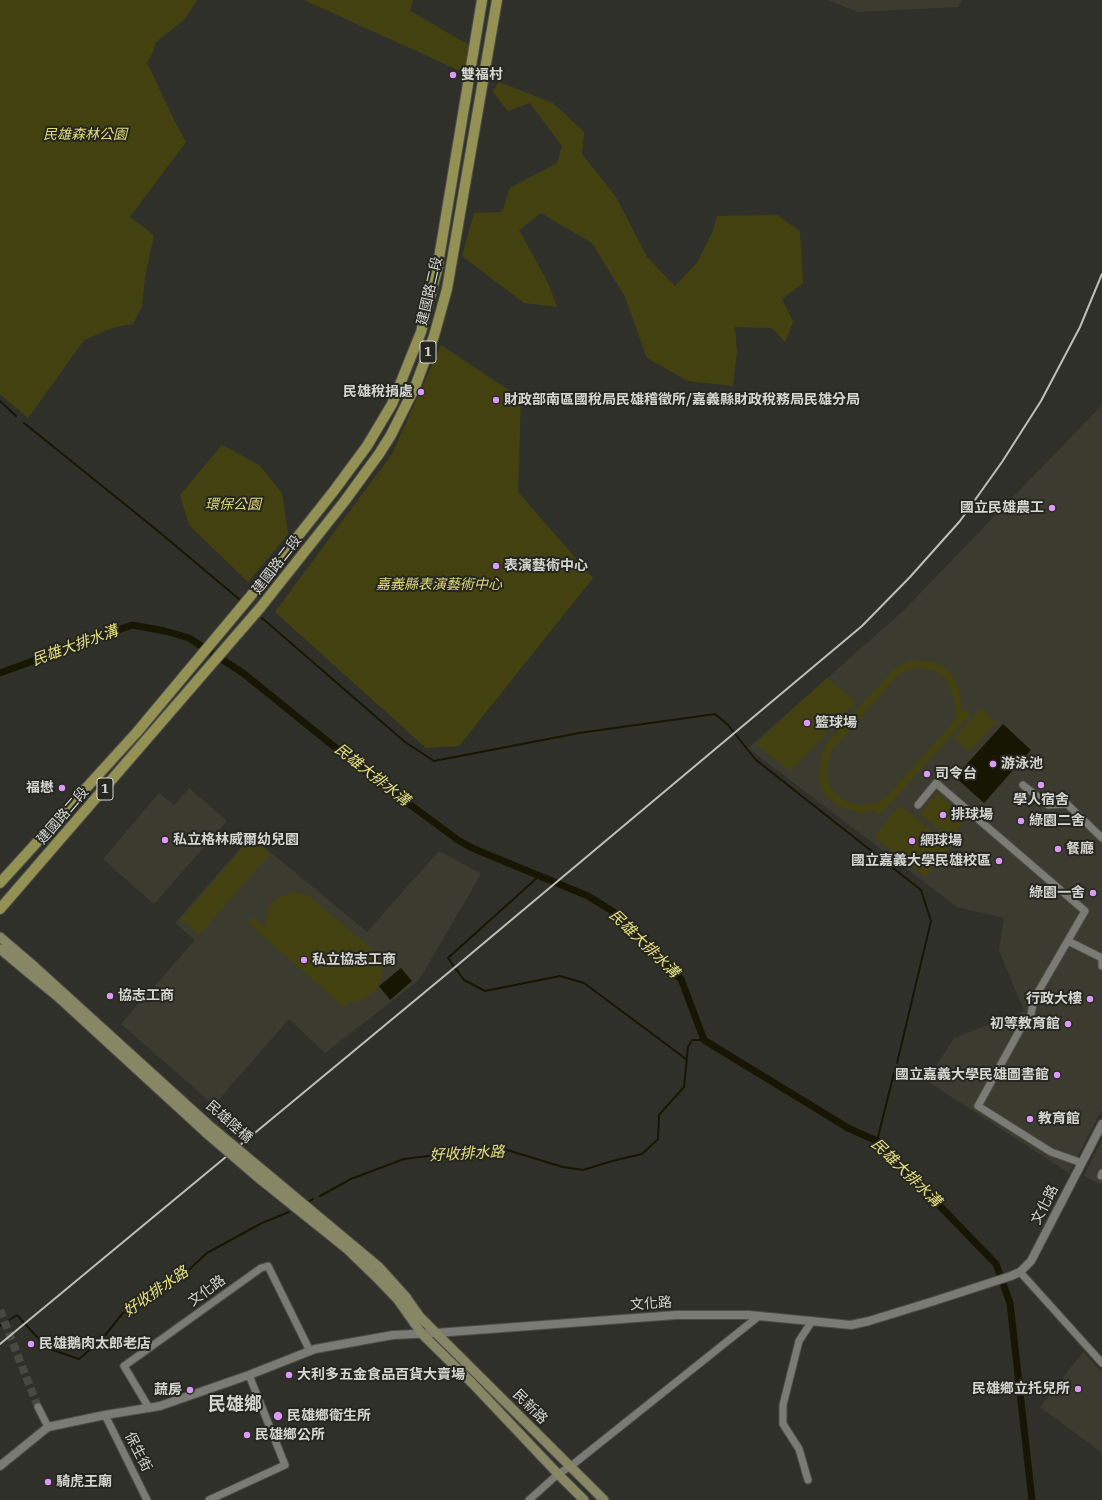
<!DOCTYPE html>
<html>
<head>
<meta charset="utf-8">
<style>
	body { margin:0 }
	canvas { display:block; background:#30302a }
</style>
</head>
<body>
<canvas width="1102" height="1500"></canvas>
<script>
const g = document.querySelector('canvas').getContext('2d');
g.lineJoin = 'round';
function paint(path, color) { g.fillStyle = color; g.fill(path, 'evenodd'); }
const shape = rows => new Path2D(rows.map(r => 'M' + r).join(''));
function trace(path, color, width, dash) { g.strokeStyle = color; g.lineWidth = width; g.lineCap = dash ? 'butt' : 'round'; g.setLineDash(dash || []); g.stroke(path); }
function drawText(font, color, halo, rows, align = 'center') {
  g.font = font + ' "IBM Plex Serif","Noto Sans TC",serif'; g.lineWidth = 4; g.setLineDash([]); g.textBaseline = 'middle'; g.strokeStyle = halo; g.fillStyle = color; for (const [text, x, y, turn = 0] of rows) {
    g.save(); g.translate(x, y); g.rotate((+turn || 0) * Math.PI / 180); g.textAlign = isNaN(turn) ? turn : align; if (halo) g.strokeText(text, 0, 0); g.fillText(text, 0, 0); g.restore();
  }
}
paint(shape([
	[828,0,963,0,958,7,858,12],
	[1102,405,1102,1109,1069,1173,927,1081,954,1038,1024,1011,999,950,1004,918,957,907,748,748,902,612],
	[189,788,227,821,154,904,103,859,159,793,174,805],
	[251,836,367,932,439,851,481,874,419,980,325,1053,289,1019,214,1105,121,1024,195,940,175,923],
	[1102,1140,1102,1185,1084,1176],
	[1083,1352,1102,1372,1102,1453,1040,1407]
]), '#3b3b30');
paint(shape([
	[0,0,197,0,185,19,156,42,153,52,147,63,175,122,186,142,130,217,154,235,145,277,142,306,133,324,115,327,84,340,28,418,0,394],
	[304,0,413,0,410,11,474,48,469,75],
	[499,82,553,103,584,132,582,154,616,197,647,257,675,286,697,263,713,231,717,216,777,215,800,231,803,283,782,299,793,322,785,342,772,328,735,327,737,352,733,386,688,381,647,358,625,297,592,243,541,213,519,230,548,283,557,307,524,303,462,256,474,213,502,212,510,188,557,163,562,146,530,103,508,111,493,92],
	[441,345,521,398,518,492,593,578,459,746,426,748,275,612,392,454],
	[222,445,259,465,282,493,288,534,248,582,189,525,180,495],
	[912,660,934,662,943,666,952,674,959,689,962,709,971,714,879,816,874,810,868,813,859,813,842,807,834,803,826,796,821,789,818,775,822,756,827,742,895,668],
	[922,668,935,671,946,679,954,699,956,719,886,797,878,802,862,805,852,803,838,796,830,787,827,773,829,760,833,749,899,674,913,669],
	[827,678,856,702,791,771,755,744],
	[981,708,996,723,969,752,954,738],
	[937,793,967,818,949,838,920,813],
	[900,805,950,847,925,877,874,836],
	[251,838,270,854,199,935,181,919],
	[295,892,308,895,375,952,381,961,383,971,382,978,377,989,368,997,359,1001,349,1002,344,1007,248,923,253,917,265,927,268,909,273,902,282,896]
]), '#444111');
paint(shape([
	[1003,724,1031,750,984,803,955,777],
	[401,968,412,981,390,1000,379,986]
]), '#171602');
trace(shape([
	[0,401,16,416],
	[24,423,158,531,239,599],
	[262,618,405,742,434,761,579,733,715,714,728,725,756,760,921,890,931,921,897,1063],
	[539,876,448,958,464,980,485,991,560,976,584,983,686,1059],
	[877,1141,894,1073],
	[320,1196,351,1179,404,1159,452,1153,507,1150,563,1167,583,1170,612,1161,642,1154,658,1139,659,1115,684,1087,688,1047,692,1040,704,1040],
	[306,1203,313,1199],
	[0,1326,17,1315,47,1348,79,1359,102,1339,123,1313,180,1278,207,1253,262,1223,289,1212]
]), '#171602', 2);
trace(shape([
	[0,673,132,625,165,631,189,638,243,673,363,770,458,840,472,848,588,896,617,914,647,943,681,979,704,1040,848,1128,877,1141,996,1264,1010,1303,1032,1500]
]), '#171602', 7);
trace(shape([
	[0,1310,38,1407]
]), '#494943', 8, [8, 4]);
const minor = shape([
	[1023,785,1048,805,1067,804,1102,838],
	[918,805,936,783,1085,911,1034,999,1031,1014,1029,1019,1022,1026,978,1106,1051,1152,1082,1163],
	[1068,941,1102,958],
	[1102,961,1102,966],
	[1102,1173,1101,1176,1102,1176],
	[1020,1272,1102,1363],
	[38,1407,48,1427],
	[149,1408,124,1366,261,1268,268,1266,310,1351],
	[105,1415,147,1500],
	[808,1480,799,1449,783,1424,783,1405,799,1341,812,1321],
	[209,1500,285,1465,249,1375],
	[529,1500,558,1474,571,1466,759,1316]
]);
const tertiary = shape([
	[0,1466,48,1427,105,1415,160,1406,249,1375,315,1349,393,1335,436,1333,676,1315,749,1315,851,1325,869,1321,934,1301,1011,1276,1020,1272,1031,1261,1102,1124]
]);
const secondary = shape([
	[0,937,35,967],
	[0,949,30,974],
	[406,1297,420,1317,436,1333,604,1500],
	[398,1300,422,1334,472,1383,558,1474,584,1500]
]);
const primary = shape([
	[0,883,137,732,249,598,333,492,367,446,392,404,421,332,437,270,482,0],
	[0,909,260,608,344,502,379,454,391,435,415,387,434,336,447,289,497,0]
]);
trace(minor, '#4d4d48', 9);
trace(tertiary, '#4d4d48', 10);
trace(secondary, '#4d4d48', 11);
trace(primary, '#4d4d48', 12);
trace(minor, '#7b7b75', 7);
trace(tertiary, '#7b7b75', 8);
trace(secondary, '#878665', 9);
trace(primary, '#949155', 10);
trace(shape([
	[0,1344,460,963,862,626,910,577,960,521,1002,462,1041,401,1080,327,1102,274]
]), '#bebeba', 2);
const secondaryBridge = shape([
	[35,967,210,1126,379,1267,406,1297],
	[30,974,58,997,205,1132,261,1180,347,1249,376,1277,398,1300]
]);
trace(secondaryBridge, '#4d4d48', 11, []);
trace(secondaryBridge, '#878665', 9);
for (const [x, y, r, color] of [
	[453,75,4,"#db99f5"],
	[421,392,4,"#db99f5"],
	[496,400,4,"#db99f5"],
	[1052,508,4,"#db99f5"],
	[496,566,4,"#db99f5"],
	[807,723,4,"#db99f5"],
	[993,764,4,"#db99f5"],
	[927,774,4,"#db99f5"],
	[1041,785,4,"#db99f5"],
	[62,788,4,"#db99f5"],
	[943,815,4,"#db99f5"],
	[1021,821,4,"#db99f5"],
	[165,840,4,"#db99f5"],
	[912,841,4,"#db99f5"],
	[1058,849,4,"#db99f5"],
	[999,861,4,"#db99f5"],
	[1093,893,4,"#db99f5"],
	[304,960,4,"#db99f5"],
	[110,996,4,"#db99f5"],
	[1090,999,4,"#db99f5"],
	[1068,1024,4,"#db99f5"],
	[1057,1075,4,"#db99f5"],
	[1030,1119,4,"#db99f5"],
	[31,1344,4,"#db99f5"],
	[289,1375,4,"#db99f5"],
	[1078,1389,4,"#db99f5"],
	[190,1390,4,"#db99f5"],
	[278,1416,5,"#db99f5"],
	[247,1435,4,"#db99f5"],
	[48,1482,4,"#db99f5"]
]) { const dot = new Path2D(); dot.arc(x, y, r, 0, 2 * Math.PI); g.fillStyle = color; g.fill(dot); trace(dot, '#262621', 1.5); }
for (const [x, y, w] of [
	[428,352,16],
	[105,789,16]
]) { const box = new Path2D(); box.roundRect(x - w / 2, y - 11, w, 22, 3); g.fillStyle = '#262621'; g.fill(box); trace(box, '#d5d5d1', 1); }
drawText('bold 13px', '#d5d5d1', null, [
	["1",428,352],
	["1",105,789]
]);
drawText('bold 14px', '#d5d5d1', '#262621', [
	["雙福村",461,75],
	["民雄稅捐處",413,392,"right"],
	["財政部南區國稅局民雄稽徵所/嘉義縣財政稅務局民雄分局",504,400],
	["國立民雄農工",1044,508,"right"],
	["表演藝術中心",504,566],
	["籃球場",815,723],
	["游泳池",1001,764],
	["司令台",935,774],
	["福懋",54,788,"right"],
	["學人宿舍",1041,800,"center"],
	["排球場",951,815],
	["綠園二舍",1029,821],
	["私立格林威爾幼兒園",173,840],
	["網球場",920,841],
	["餐廳",1066,849],
	["國立嘉義大學民雄校區",991,861,"right"],
	["綠園一舍",1085,893,"right"],
	["私立協志工商",312,960],
	["協志工商",118,996],
	["行政大樓",1082,999,"right"],
	["初等教育館",1060,1024,"right"],
	["國立嘉義大學民雄圖書館",1049,1075,"right"],
	["教育館",1038,1119],
	["民雄鵝肉太郎老店",39,1344],
	["大利多五金食品百貨大賣場",297,1375],
	["民雄鄉立托兒所",1070,1389,"right"],
	["蔬房",182,1390,"right"],
	["民雄鄉衛生所",287,1416],
	["民雄鄉公所",255,1435],
	["騎虎王廟",56,1482]
], 'left');
drawText('italic 14px', '#e1db79', '#262621', [
	["民雄森林公園",85,135],
	["環保公園",233,505],
	["嘉義縣表演藝術中心",439,585]
]);
drawText('14px', '#d5d5d1', '#262621', [
	["建國路二段",430,291,-77],
	["建國路二段",277,565,-52],
	["建國路二段",63,816,-49],
	["民雄陸橋",229,1122,41],
	["文化路",1045,1205,-63],
	["文化路",207,1291,-36],
	["文化路",651,1304,-4],
	["民新路",530,1407,45],
	["保生街",138,1452,63]
]);
drawText('italic 15px', '#e6e07e', '#262621', [
	["民雄大排水溝",75,646,-20],
	["民雄大排水溝",372,775,38],
	["民雄大排水溝",644,944,44],
	["好收排水路",467,1154,-3],
	["民雄大排水溝",906,1173,44],
	["好收排水路",156,1292,-35]
]);
drawText('bold 18px', '#d5d5d1', '#262621', [
	["民雄鄉",235,1405]
]);
</script>
</body>
</html>
